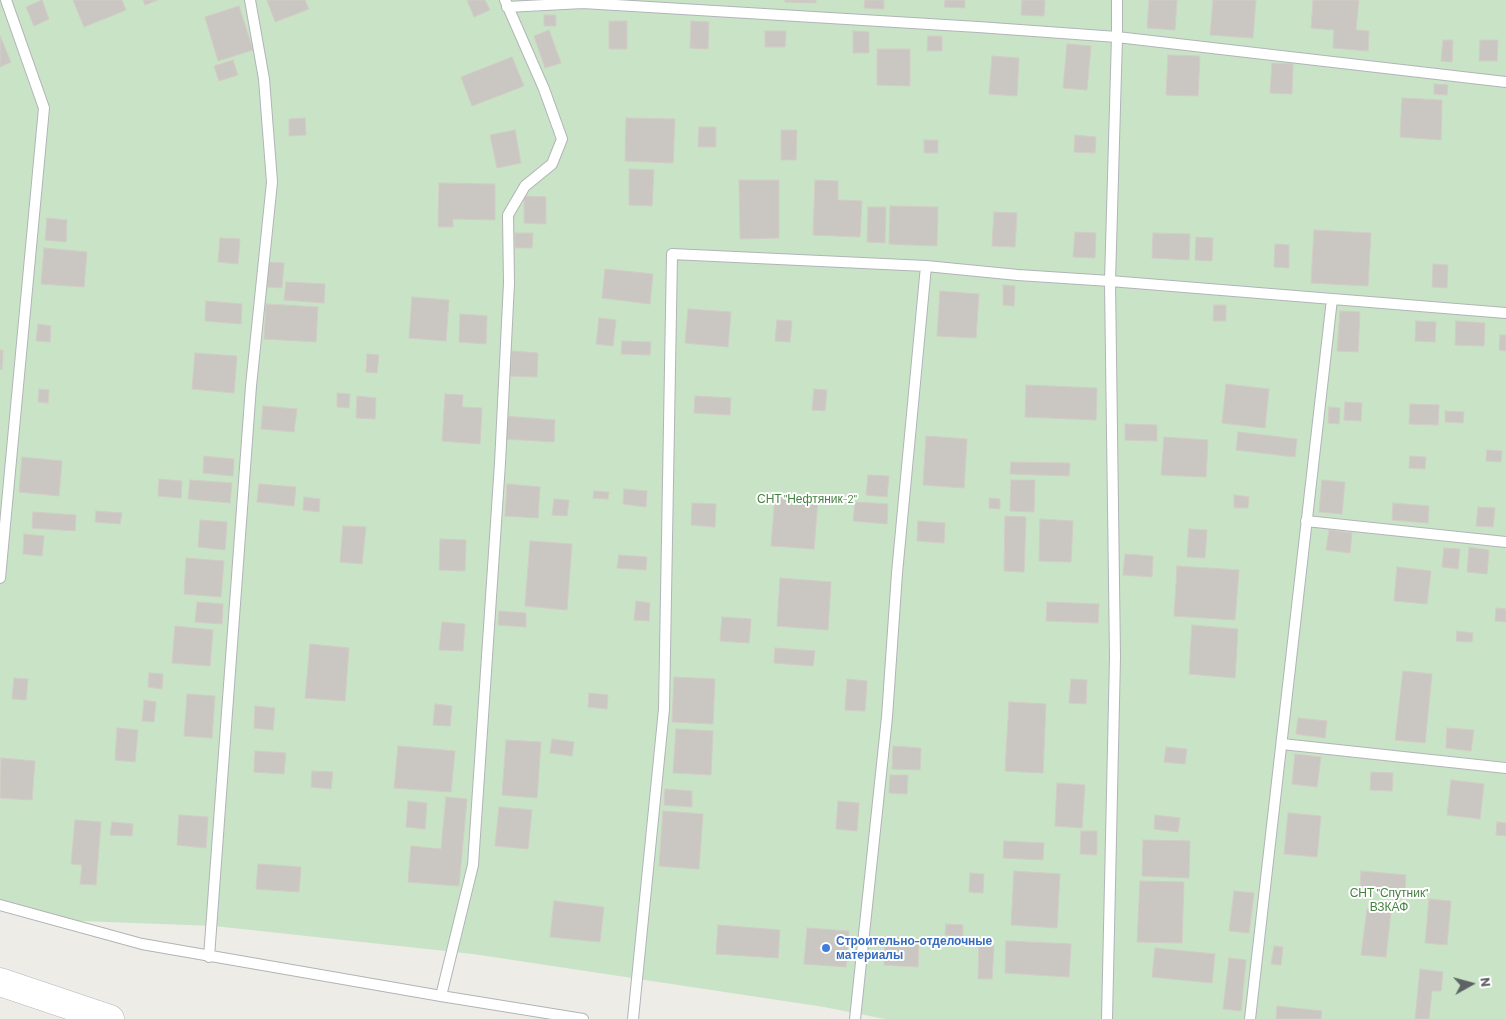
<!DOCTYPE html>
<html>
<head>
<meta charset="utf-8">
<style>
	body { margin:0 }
	#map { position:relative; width:1506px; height:1019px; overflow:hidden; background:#eeece6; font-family:Barlow,sans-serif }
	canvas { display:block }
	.north { position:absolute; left:1446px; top:959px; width:50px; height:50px; -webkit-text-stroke:4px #fff; paint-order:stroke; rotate:83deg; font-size:14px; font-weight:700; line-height:20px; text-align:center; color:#5e6265 }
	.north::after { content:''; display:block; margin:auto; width:18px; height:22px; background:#5e6265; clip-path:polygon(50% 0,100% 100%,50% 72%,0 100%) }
</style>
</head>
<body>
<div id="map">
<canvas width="1506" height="1019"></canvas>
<div class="north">N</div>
</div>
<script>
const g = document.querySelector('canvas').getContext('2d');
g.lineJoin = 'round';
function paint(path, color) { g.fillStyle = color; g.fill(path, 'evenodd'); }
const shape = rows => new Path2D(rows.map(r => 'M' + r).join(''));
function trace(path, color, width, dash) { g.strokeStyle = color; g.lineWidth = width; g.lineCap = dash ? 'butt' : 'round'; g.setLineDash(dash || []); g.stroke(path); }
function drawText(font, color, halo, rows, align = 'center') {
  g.font = font + ' Barlow,sans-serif'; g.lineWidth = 4; g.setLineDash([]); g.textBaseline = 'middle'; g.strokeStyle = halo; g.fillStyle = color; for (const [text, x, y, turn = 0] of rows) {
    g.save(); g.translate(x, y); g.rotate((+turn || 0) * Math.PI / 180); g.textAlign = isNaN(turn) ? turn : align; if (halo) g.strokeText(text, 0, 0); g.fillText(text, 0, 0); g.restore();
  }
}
paint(shape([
	[0,0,1506,0,1506,1019,885,1019,824,1007,473,954,214,926,54,920,0,902]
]), '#c9e3c6');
const building = shape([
	[42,0,49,19,34,26,26,7,42,0],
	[73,0,122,0,126,10,84,27,73,0],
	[143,0,158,0,145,5,143,0],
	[267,0,305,0,309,9,275,22,267,0],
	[467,0,485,0,490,10,474,17,467,0],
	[785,0,816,0,816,3,785,2,785,0],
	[865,0,884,0,884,9,864,8,865,0],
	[945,0,965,0,965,8,944,7,945,0],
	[1022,0,1045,0,1044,16,1021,15,1022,0],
	[1149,0,1177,0,1175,30,1147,28,1149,0],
	[1213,0,1256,0,1253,38,1210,35,1213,0],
	[1313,0,1359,0,1356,30,1369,31,1368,51,1333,48,1334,30,1311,28,1313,0],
	[239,6,253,50,218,61,205,17,239,6],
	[544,15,556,15,556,26,544,26,544,15],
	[609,21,627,21,627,49,609,49,609,21],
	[691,21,709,22,708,49,690,48,691,21],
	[549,30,561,63,545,68,534,36,549,30],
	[765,31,786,31,785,47,765,47,765,31],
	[853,31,869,32,869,53,853,53,853,31],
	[0,36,11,62,0,67,0,36],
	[928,36,942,36,942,51,927,51,928,36],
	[1443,40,1453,40,1452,62,1441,61,1443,40],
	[1480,40,1498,40,1497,61,1479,61,1480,40],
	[1067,44,1091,46,1087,90,1063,88,1067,44],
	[877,49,910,49,910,86,877,85,877,49],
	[1168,55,1200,56,1198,96,1166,95,1168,55],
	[992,56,1019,58,1017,96,989,94,992,56],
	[512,57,524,86,472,106,461,77,512,57],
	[233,60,238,75,219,81,214,66,233,60],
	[1272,63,1293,64,1292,94,1270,93,1272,63],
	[1434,84,1448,85,1447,95,1434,94,1434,84],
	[1402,98,1442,100,1441,140,1400,137,1402,98],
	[305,118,306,135,289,136,289,119,305,118],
	[626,118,675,119,673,163,625,161,626,118],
	[699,127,716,127,716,147,698,147,699,127],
	[515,130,521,163,497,168,490,135,515,130],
	[781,130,797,130,796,160,781,160,781,130],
	[1075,135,1096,137,1095,153,1074,152,1075,135],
	[924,140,938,140,938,153,924,153,924,140],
	[629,169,654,170,652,206,629,205,629,169],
	[739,180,779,180,779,238,740,239,739,180],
	[815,180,838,181,838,200,862,201,860,237,813,235,815,180],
	[439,183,495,184,495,220,453,219,453,227,438,227,439,183],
	[524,196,546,197,546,224,524,223,524,196],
	[890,206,938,207,937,246,889,244,890,206],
	[868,207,886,207,885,243,867,242,868,207],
	[994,212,1017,213,1015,247,992,246,994,212],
	[47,218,67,220,66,242,45,240,47,218],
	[1314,230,1371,233,1368,286,1311,283,1314,230],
	[1075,232,1096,233,1095,258,1073,257,1075,232],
	[515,233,533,233,532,248,515,248,515,233],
	[1153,233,1190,234,1189,260,1152,258,1153,233],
	[1196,237,1213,238,1212,261,1195,260,1196,237],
	[220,238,240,239,238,264,218,262,220,238],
	[1275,244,1289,245,1289,268,1274,267,1275,244],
	[44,248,87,252,84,287,41,284,44,248],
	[268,262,284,263,282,288,267,287,268,262],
	[1433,264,1448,265,1447,288,1432,287,1433,264],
	[605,269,653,274,650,304,602,298,605,269],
	[286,282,325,284,324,303,284,300,286,282],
	[1003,285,1015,286,1014,306,1003,305,1003,285],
	[940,291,979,294,976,338,937,336,940,291],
	[412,297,449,300,446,341,409,338,412,297],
	[206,301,242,304,241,324,205,321,206,301],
	[266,304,318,307,316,342,264,339,266,304],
	[1214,305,1226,305,1226,321,1213,321,1214,305],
	[688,309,731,312,728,347,685,343,688,309],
	[1340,311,1360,312,1358,352,1337,351,1340,311],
	[460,314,487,316,486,344,459,342,460,314],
	[599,318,616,320,613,346,596,344,599,318],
	[777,320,792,321,790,342,775,341,777,320],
	[1416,321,1436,322,1435,342,1415,341,1416,321],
	[1456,321,1485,323,1484,346,1455,345,1456,321],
	[38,324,51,326,50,342,36,341,38,324],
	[1500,335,1506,335,1506,351,1499,350,1500,335],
	[622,341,651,342,650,355,621,354,622,341],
	[0,350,3,350,2,370,0,369,0,350],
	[512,351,538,353,537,377,510,376,512,351],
	[195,353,237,356,234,393,192,389,195,353],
	[367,354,379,355,377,373,366,372,367,354],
	[1226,384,1269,389,1265,428,1222,423,1226,384],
	[1026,385,1097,388,1096,420,1025,417,1026,385],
	[39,389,49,390,48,403,38,402,39,389],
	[814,389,827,390,825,411,812,410,814,389],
	[337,393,350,394,349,408,337,407,337,393],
	[445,394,463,395,462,407,482,408,480,444,442,441,445,394],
	[357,396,376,398,375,419,356,418,357,396],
	[695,396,731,398,730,415,694,413,695,396],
	[1345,402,1362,403,1361,421,1344,420,1345,402],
	[1410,404,1439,405,1438,425,1409,424,1410,404],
	[263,406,297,409,294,432,261,429,263,406],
	[1329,407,1340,408,1339,424,1328,423,1329,407],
	[1445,411,1464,412,1463,423,1445,422,1445,411],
	[506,416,555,420,554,442,505,439,506,416],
	[1125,424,1157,425,1157,441,1125,440,1125,424],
	[1238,432,1297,439,1295,457,1236,450,1238,432],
	[926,436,967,439,964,488,923,485,926,436],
	[1164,437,1208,440,1206,477,1161,475,1164,437],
	[1487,450,1502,451,1501,462,1486,461,1487,450],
	[204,456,234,459,233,476,203,473,204,456],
	[1410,456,1426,457,1425,469,1409,468,1410,456],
	[22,457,62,461,59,496,19,492,22,457],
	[1011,462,1070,463,1069,476,1010,474,1011,462],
	[868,475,889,476,887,497,866,495,868,475],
	[159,479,182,481,181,498,158,496,159,479],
	[190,480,232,483,230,503,188,499,190,480],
	[1011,480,1035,480,1034,512,1010,511,1011,480],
	[1322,480,1345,482,1342,514,1319,512,1322,480],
	[259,484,296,487,294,506,257,502,259,484],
	[507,484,540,487,538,518,505,516,507,484],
	[624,489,647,491,646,507,623,504,624,489],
	[594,491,609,492,608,499,593,498,594,491],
	[1234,495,1249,497,1248,508,1234,508,1234,495],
	[304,497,320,499,319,512,303,510,304,497],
	[775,497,818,500,814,549,771,546,775,497],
	[989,498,1000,499,1000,509,989,508,989,498],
	[554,499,569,500,567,516,552,515,554,499],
	[855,502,888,504,887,524,853,521,855,502],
	[692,503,716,504,715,527,691,525,692,503],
	[1393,503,1429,506,1428,523,1392,520,1393,503],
	[1478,507,1495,508,1493,527,1476,526,1478,507],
	[96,511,122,513,120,524,95,522,96,511],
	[33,512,76,515,75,531,32,528,33,512],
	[1005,516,1026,517,1024,572,1004,571,1005,516],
	[1040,519,1073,521,1071,562,1039,561,1040,519],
	[200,520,227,522,225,550,198,547,200,520],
	[918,521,945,523,944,543,917,541,918,521],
	[343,526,366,527,362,564,340,562,343,526],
	[1189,529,1207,530,1205,558,1187,557,1189,529],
	[1329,530,1352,533,1350,553,1326,550,1329,530],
	[24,534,44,536,42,556,23,554,24,534],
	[440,539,466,540,465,571,439,570,440,539],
	[530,541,572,544,567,610,525,606,530,541],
	[1469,547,1489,550,1487,574,1467,572,1469,547],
	[1444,548,1460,549,1458,569,1442,567,1444,548],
	[1125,554,1153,556,1152,577,1123,575,1125,554],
	[619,555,647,557,646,570,617,568,619,555],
	[186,558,224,561,221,597,184,594,186,558],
	[1177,566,1239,570,1235,620,1174,616,1177,566],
	[1397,567,1431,571,1427,604,1394,601,1397,567],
	[780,578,831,582,828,630,777,626,780,578],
	[636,601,650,603,649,621,634,620,636,601],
	[197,602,223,604,222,624,195,622,197,602],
	[1047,602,1099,604,1098,623,1046,621,1047,602],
	[1496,608,1506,609,1506,622,1495,621,1496,608],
	[499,611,526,613,526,627,498,625,499,611],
	[722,617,751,619,749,643,720,641,722,617],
	[442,622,465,624,463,651,439,650,442,622],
	[1192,625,1238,629,1235,678,1189,674,1192,625],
	[175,626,213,630,210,666,172,663,175,626],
	[1457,631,1473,633,1472,642,1456,641,1457,631],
	[310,644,349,648,345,701,305,698,310,644],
	[775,648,815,651,813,666,774,663,775,648],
	[1403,671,1432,674,1425,743,1395,740,1403,671],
	[149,673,163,674,162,689,148,687,149,673],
	[674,677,715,679,713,724,672,722,674,677],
	[14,678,28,679,26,700,12,699,14,678],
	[847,679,867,681,865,711,845,710,847,679],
	[1071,679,1087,680,1086,704,1069,703,1071,679],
	[589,693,608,695,607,709,588,707,589,693],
	[187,694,215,696,212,738,184,736,187,694],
	[144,700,156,702,154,722,142,721,144,700],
	[1009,702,1046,704,1043,773,1005,771,1009,702],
	[435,704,452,706,450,726,433,725,435,704],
	[255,706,275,708,273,730,254,728,255,706],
	[1298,718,1327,721,1325,738,1296,734,1298,718],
	[117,728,138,730,135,762,115,760,117,728],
	[1447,728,1474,730,1471,751,1446,748,1447,728],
	[676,729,713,731,711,775,673,773,676,729],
	[552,739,574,742,572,756,550,753,552,739],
	[506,740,541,742,537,798,502,795,506,740],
	[398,746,455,751,451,792,394,788,398,746],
	[893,746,921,748,920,770,892,769,893,746],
	[1166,747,1187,749,1185,764,1164,762,1166,747],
	[255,751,286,753,284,774,254,772,255,751],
	[1295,754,1321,757,1317,787,1292,784,1295,754],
	[1,758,35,761,32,800,0,798,1,758],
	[312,771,333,772,331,789,311,787,312,771],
	[1371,772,1393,773,1392,791,1370,790,1371,772],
	[890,775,908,775,907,794,889,793,890,775],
	[1451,780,1484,784,1480,819,1447,815,1451,780],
	[1057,783,1085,785,1082,828,1055,826,1057,783],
	[665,789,692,791,692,807,664,805,665,789],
	[446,797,467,799,459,886,408,882,411,846,441,849,446,797],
	[408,801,427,803,425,829,406,827,408,801],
	[838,801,859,803,857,831,836,829,838,801],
	[499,807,532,810,528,849,495,846,499,807],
	[663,811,703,814,699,869,659,866,663,811],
	[1288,813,1321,816,1317,857,1284,854,1288,813],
	[179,815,208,817,206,848,177,845,179,815],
	[1155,815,1180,818,1178,832,1154,829,1155,815],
	[75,820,101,822,96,885,80,884,82,865,71,864,75,820],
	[112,822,133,824,132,836,110,835,112,822],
	[1497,822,1506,823,1506,836,1496,835,1497,822],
	[1081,831,1097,831,1097,855,1080,854,1081,831],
	[1143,840,1190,841,1189,878,1142,876,1143,840],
	[1004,841,1044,843,1043,860,1003,858,1004,841],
	[258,864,301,867,299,892,256,889,258,864],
	[1014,871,1060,874,1057,928,1011,925,1014,871],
	[1361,871,1406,875,1405,891,1360,886,1361,871],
	[970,873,984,874,983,893,969,892,970,873],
	[1140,881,1184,882,1182,943,1137,942,1140,881],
	[1234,891,1254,893,1249,933,1229,931,1234,891],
	[1429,899,1451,901,1447,945,1425,943,1429,899],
	[554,901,604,907,600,942,550,937,554,901],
	[1367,909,1391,912,1386,957,1361,955,1367,909],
	[946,924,963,925,963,936,945,935,946,924],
	[718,925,780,930,778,958,716,954,718,925],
	[807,928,849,931,846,967,804,964,807,928],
	[885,937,919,939,918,967,884,965,885,937],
	[1006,941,1071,944,1069,977,1005,973,1006,941],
	[979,944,994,945,992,979,978,979,979,944],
	[1274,946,1283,947,1281,965,1271,964,1274,946],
	[1155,948,1215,954,1212,983,1152,977,1155,948],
	[1229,958,1246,960,1241,1011,1223,1009,1229,958],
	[1420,969,1443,972,1441,991,1432,991,1429,1019,1415,1019,1420,969],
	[1277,1006,1322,1011,1321,1019,1276,1019,1277,1006]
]);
paint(building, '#cac7c3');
trace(building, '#d2cdc5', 1);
const service = shape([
	[505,0,544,89,562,139,552,164,525,186,508,215,509,283,500,463,473,865,441,996,583,1019],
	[507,7,583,3,978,27,1117,37,1506,82],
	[1306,521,1506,542],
	[0,578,44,108,6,0],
	[1282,744,1506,768],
	[0,905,142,944,441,996],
	[209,957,251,386,272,182,264,79,250,0],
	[633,1019,664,709,672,254,926,266,1018,275,1110,281,1506,313],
	[855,1019,887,717,897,573,926,266],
	[1107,1019,1115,657,1110,281,1117,37,1117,0],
	[1250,1019,1332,299]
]);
const secondary = shape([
	[0,982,110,1019]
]);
trace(service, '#b1b4b7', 12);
trace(secondary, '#b2b6b9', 29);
trace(service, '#fff', 10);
trace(secondary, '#fff', 28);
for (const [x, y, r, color] of [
	[826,948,5,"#3f7fe0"]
]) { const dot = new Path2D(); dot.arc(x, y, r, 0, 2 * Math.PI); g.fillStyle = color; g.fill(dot); trace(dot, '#fff', 2); }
drawText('12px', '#458140', '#fff', [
	["СНТ \"Нефтяник-2\"",807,499],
	["СНТ \"Спутник\"",1389,893],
	["ВЗКАФ",1389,907]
]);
drawText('bold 12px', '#366cbe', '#fff', [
	["Строительно-отделочные",836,941],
	["материалы",836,955]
], 'left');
</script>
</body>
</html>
